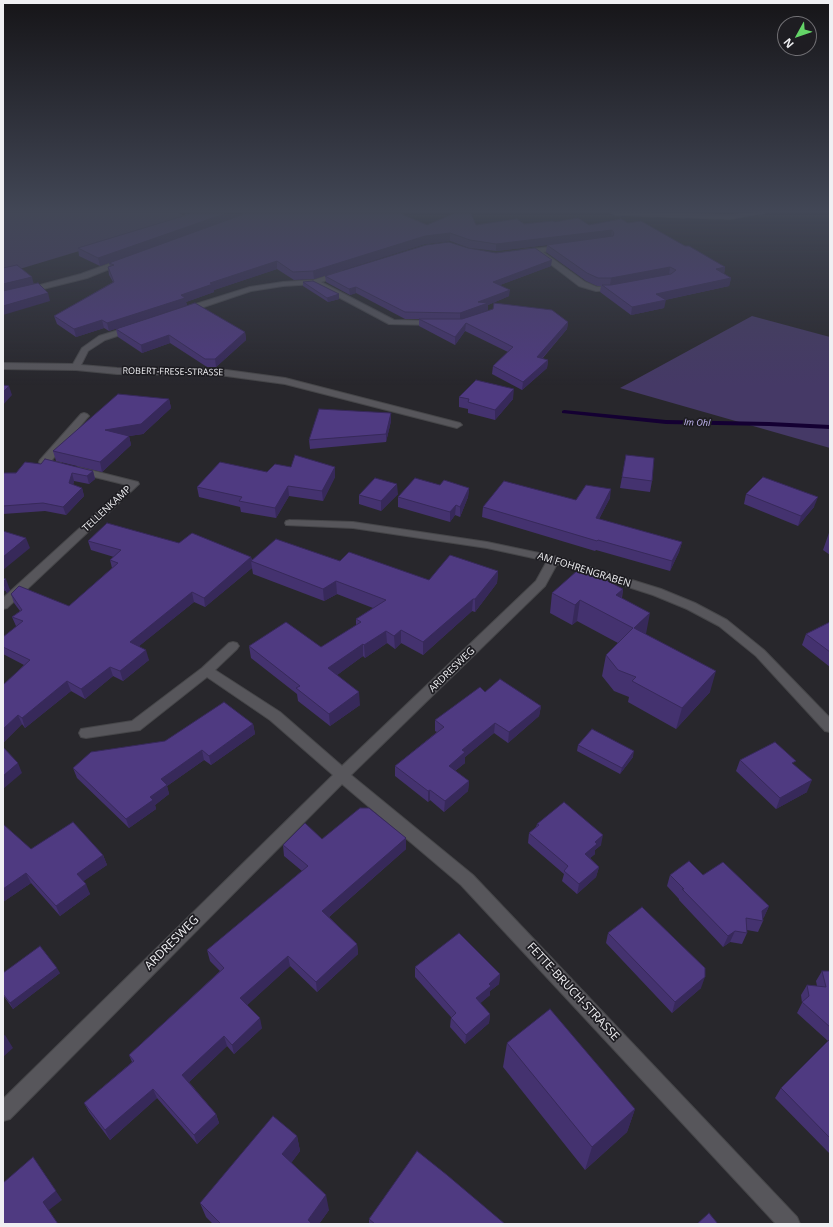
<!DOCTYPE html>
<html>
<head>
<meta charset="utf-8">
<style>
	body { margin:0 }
	#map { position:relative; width:833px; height:1227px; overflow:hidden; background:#28272c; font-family:"Open Sans",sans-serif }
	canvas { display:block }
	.frame { position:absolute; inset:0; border:4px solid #efeff2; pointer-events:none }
	.north { position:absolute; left:777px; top:16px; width:40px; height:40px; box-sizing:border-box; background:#1e1d22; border:1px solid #727175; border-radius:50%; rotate:230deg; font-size:11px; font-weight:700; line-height:16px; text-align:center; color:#efeff2 }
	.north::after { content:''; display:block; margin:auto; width:14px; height:18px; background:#64d468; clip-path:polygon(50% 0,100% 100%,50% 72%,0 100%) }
</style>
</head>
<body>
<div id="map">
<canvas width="833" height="1227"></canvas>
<div class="frame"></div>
<div class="north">N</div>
</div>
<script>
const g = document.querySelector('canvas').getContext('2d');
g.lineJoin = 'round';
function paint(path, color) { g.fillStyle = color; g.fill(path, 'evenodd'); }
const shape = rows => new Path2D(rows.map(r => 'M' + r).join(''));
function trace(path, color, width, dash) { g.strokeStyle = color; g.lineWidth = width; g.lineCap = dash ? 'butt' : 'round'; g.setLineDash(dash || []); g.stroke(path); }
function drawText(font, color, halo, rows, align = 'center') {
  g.font = font + ' "Open Sans",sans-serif'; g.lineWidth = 3.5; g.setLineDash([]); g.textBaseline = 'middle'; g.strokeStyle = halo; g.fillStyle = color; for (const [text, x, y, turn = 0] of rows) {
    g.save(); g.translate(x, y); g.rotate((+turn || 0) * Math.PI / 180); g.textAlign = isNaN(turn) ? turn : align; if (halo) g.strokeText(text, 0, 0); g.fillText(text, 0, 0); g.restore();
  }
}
paint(shape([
	[3,213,178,213,189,218,3,274],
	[752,316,830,337,830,448,620,388]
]), '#453966');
paint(shape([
	[564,410,666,420,769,422,830,425,830,429,769,426,666,424,562,413,562,411,564,410]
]), '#140032');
const street = shape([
	[612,213,730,215,764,213,730,219,615,215,612,213],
	[561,246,565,248,563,249,543,252,585,282,597,287,617,286,621,288,620,290,596,291,579,286,536,253,522,254,518,252,522,250,561,246],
	[122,259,125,259,129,261,87,278,3,299,3,295,81,274,122,259],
	[341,271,345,273,344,275,321,282,394,320,436,321,440,323,436,325,389,324,314,284,283,286,251,291,186,313,180,313,179,311,180,309,250,287,283,282,314,280,341,271],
	[132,326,135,326,135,330,105,340,88,351,81,365,117,368,219,369,285,378,460,423,462,425,457,428,285,384,219,375,117,374,76,370,3,369,3,363,73,364,82,348,99,336,132,326],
	[84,413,87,414,89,416,87,418,51,461,61,463,62,465,61,467,57,468,40,464,39,462,40,460,81,414,84,413],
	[78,467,138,482,139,484,7,608,3,609,3,598,127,485,74,472,73,470,78,467],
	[290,520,353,522,487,542,558,557,661,589,695,603,727,620,764,650,830,718,830,732,825,731,756,656,719,626,687,609,653,595,557,564,545,586,351,775,473,875,797,1217,800,1224,776,1224,461,885,342,784,10,1119,3,1121,3,1099,333,775,270,720,207,677,140,730,86,738,81,737,79,733,81,729,132,721,202,668,229,643,233,642,237,643,239,646,237,649,215,670,280,712,342,766,536,581,547,561,487,548,353,528,286,525,285,523,286,521,290,520]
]);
trace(street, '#464649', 2);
paint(street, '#57565b');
paint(shape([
	[185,214,401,214,427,225,476,225,524,224,555,222,589,225,628,223,685,246,725,267,724,274,731,278,729,286,665,300,664,308,631,315,600,292,601,286,597,286,586,281,546,252,547,245,496,251,469,248,450,241,425,244,314,279,294,280,277,269,214,290,214,292,186,302,187,305,109,331,104,328,76,337,57,324,54,316,113,282,109,275,108,267,110,267,109,263,238,216,100,266,79,256,78,248,185,215],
	[468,248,551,266,500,285,509,296,488,305,488,310,461,319,568,322,567,329,542,359,548,360,547,368,522,390,492,374,493,366,508,352,465,331,455,345,419,326,419,319,405,319,356,293,350,295,326,282,325,276],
	[303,282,339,294,339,299,328,302,303,286],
	[116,329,245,332,246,340,216,367,207,367,170,343,142,353,118,337],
	[459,397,513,399,495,420,468,413,468,409,459,407],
	[169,399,171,408,143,434,129,436,131,445,102,472,56,461,53,451],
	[391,421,386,442,310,449,309,440],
	[626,455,652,481,650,492,620,488],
	[291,467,335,467,335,477,323,501,289,496,276,518,241,512,240,507,199,497,197,487],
	[93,471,95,479,89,484,74,481,73,485,82,488,84,496,66,515,45,511,3,514,3,473],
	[440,485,469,488,468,497,460,517,455,515,450,522,398,507,398,497],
	[398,494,381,511,359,504,359,495],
	[746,494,814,507,798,526,744,504],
	[610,498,599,519,682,542,679,552,670,571,596,550,595,551,482,517,483,507,576,500],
	[830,530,830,555,823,550],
	[88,541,179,543,251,557,252,560,340,561,429,580,498,571,497,583,475,612,472,611,423,655,401,643,395,649,387,643,365,658,363,656,337,675,360,705,330,726,298,701,297,694,251,658,249,646,321,647,356,626,356,619,373,608,337,594,324,601,253,574,252,568,205,607,194,602,139,646,149,660,123,681,113,676,85,699,71,691,25,728,22,724,3,743,3,685,24,665,3,654,3,637,17,627,16,626,12,617,20,611,14,603,11,594,69,606,112,568,110,560,114,557,91,550],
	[3,578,10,590,7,593,5,590,3,592],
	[623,589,622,598,646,634,710,692,676,729,628,702,629,697,614,691,602,676,606,655,618,643,577,621,572,625,550,613,552,593],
	[830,622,830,667,802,645,806,634],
	[485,692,541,706,539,716,508,743,494,733,465,757,465,763,455,771,469,781,468,791,444,812,430,800,428,802,395,776,395,766,437,732,435,731,435,720],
	[253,724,255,734,211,765,204,760,167,786,169,794,155,805,156,809,129,828,77,778,73,768,165,741],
	[578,745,633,757,620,774,577,751],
	[740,760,807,792,776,809,736,771],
	[537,824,601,845,595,850,595,854,590,858,599,867,596,877,577,894,562,881,564,874,528,843,529,833,536,827],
	[322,839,406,849,329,917,357,944,358,954,317,992,290,966,247,1005,262,1028,234,1054,227,1046,189,1082,216,1114,219,1123,197,1144,157,1098,110,1140,89,1112,84,1103,132,1062,129,1055,220,971,210,961,207,950,302,871,284,856,283,845],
	[31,849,103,855,107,865,83,881,90,894,60,916,31,883,3,902],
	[670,875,703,875,769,906,764,917,763,918,763,921,758,932,747,930,747,933,742,944,730,942,723,947,679,900,679,899,667,886],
	[608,933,701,988,672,1013,606,943],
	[415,967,500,974,499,984,490,991,490,995,480,1003,490,1014,489,1023,465,1044,450,1027,451,1017,415,977],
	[822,971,830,971,830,1154,775,1098,781,1088,828,1041,797,1013,802,1003,801,995,807,985,817,986,816,981],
	[3,973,60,973,13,1009,3,995],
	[507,1043,635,1109,627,1132,585,1170,503,1067],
	[297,1136,300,1151,291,1163,329,1210,319,1224,213,1224,206,1217,200,1203],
	[369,1219,505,1224,369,1224]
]), '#44326f');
paint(shape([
	[224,214,244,214,100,266,98,258],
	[612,230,611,238,547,245,496,251,496,244],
	[450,233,450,241,425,244,314,279,313,271,425,236],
	[552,260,551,266,492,288,493,282],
	[277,261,277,269,214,290,214,292,186,302,187,305,109,331,107,323,181,295,210,283],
	[670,267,669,275,610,286,611,278],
	[725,267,724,275,716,269],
	[32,277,34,285,3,293,3,284],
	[731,278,729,286,655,302,656,294],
	[356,287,356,293,350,295,349,289],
	[510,290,509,296,488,305,488,310,460,320,460,313,478,302],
	[48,293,50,301,3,315,3,306],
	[339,294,339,299,328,302,327,298],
	[666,300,664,308,631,315,632,307],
	[102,320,104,328,76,337,74,329],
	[568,322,567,329,536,365,537,357],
	[466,323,465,331,455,345,455,337],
	[245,332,246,340,216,367,215,359],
	[169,335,170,343,142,353,141,345],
	[548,360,547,368,522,390,523,382],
	[9,386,12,395,3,405,3,392],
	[514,389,513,399,495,420,495,410],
	[169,399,171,408,143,434,129,436,131,445,102,472,100,462,105,430],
	[391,413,391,421,386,442,386,434],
	[335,467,335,477,323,501,322,491],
	[93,471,95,479,89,484,87,476],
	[72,473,74,481,71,491,69,483],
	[397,484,398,494,381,511,381,501],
	[288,486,289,496,276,518,275,508],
	[82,488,84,496,66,515,63,507],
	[469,488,468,497,460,517,460,507],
	[611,489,610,498,594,528,596,518],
	[818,497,814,507,798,526,801,516],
	[456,505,455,515,450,522,450,512],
	[26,538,30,548,3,570,3,557],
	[682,542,679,552,670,571,672,561],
	[251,557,252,562,251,561,252,568,205,607,204,598],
	[498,571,497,583,475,612,475,599],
	[6,579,10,590,7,593,3,583,3,582],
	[336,581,337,594,324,601,323,589],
	[3,585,5,590,3,592],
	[623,589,619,610,616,595],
	[192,592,194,602,133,651,130,642],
	[473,599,472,611,423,655,423,642],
	[580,600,577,621,572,625,575,605],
	[650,613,646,634,634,628],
	[401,630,401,643,395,649,394,636],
	[386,631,387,643,365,658,364,645],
	[363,644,363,656,329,681,328,668],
	[146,650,149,660,123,681,120,671],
	[110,667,113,676,85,699,81,689],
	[716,671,710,692,676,729,682,708],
	[67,681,71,691,25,728,22,718],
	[359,692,360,705,330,726,329,714],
	[541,706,539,716,508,743,509,732],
	[18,715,22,724,3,743,3,729],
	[495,723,494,733,465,757,465,763,448,776,449,766,462,750],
	[253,724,255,734,211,765,209,756],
	[202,750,204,760,167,786,169,794,155,805,156,809,129,828,126,819,150,797,161,779],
	[634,751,633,757,620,774,622,768],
	[18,763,22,773,3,789,3,776],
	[812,780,807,792,776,809,780,798],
	[469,781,468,791,444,812,445,801],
	[430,790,430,800,428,802,428,791],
	[603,835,601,845,595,850,595,854,583,864,585,854,595,842],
	[406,838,406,849,323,922,322,911],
	[103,855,107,865,81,883,77,874],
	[599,867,596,877,577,894,579,884],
	[26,873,31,883,3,902,3,889],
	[86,884,90,894,60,916,56,906],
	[769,906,764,917,760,921,762,911],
	[735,931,730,942,723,947,728,936],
	[357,944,358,954,317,992,316,982],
	[288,956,290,966,243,1009,240,998],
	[57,968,60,973,13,1009,10,1003],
	[500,974,499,984,490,991,490,995,475,1008,476,998,489,984],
	[705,977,701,988,672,1013,675,1002],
	[490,1014,489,1023,465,1044,466,1035],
	[260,1018,262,1028,234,1054,232,1045],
	[5,1035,13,1048,3,1057,3,1036],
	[224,1036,227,1046,186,1085,182,1075],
	[153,1089,157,1098,110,1140,105,1130],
	[635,1109,627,1132,585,1170,592,1147],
	[216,1114,219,1123,197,1144,194,1135],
	[297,1136,300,1151,286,1170,282,1154],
	[33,1157,62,1200,49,1210,58,1224,43,1202],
	[326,1195,329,1210,319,1224,309,1224,308,1220]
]), '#37295a');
const building = shape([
	[190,214,224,214,98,258,78,248,190,214],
	[244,214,401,214,427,225,453,214,471,214,476,225,517,219,524,224,553,221,555,222,578,218,589,225,621,219,628,223,641,221,685,246,689,246,725,267,716,269,731,278,656,294,666,300,632,307,602,285,611,285,671,274,676,270,670,267,611,278,598,278,587,273,547,245,613,236,614,233,612,230,496,244,470,240,450,233,425,236,313,271,293,272,277,261,210,283,213,284,181,295,185,298,107,323,102,320,74,329,54,316,114,282,108,267,114,265,109,263,244,214],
	[449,242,468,248,496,253,535,248,552,260,493,282,510,290,478,302,488,303,460,313,405,312,356,287,349,289,325,276,426,245,449,242],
	[17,265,32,277,3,284,3,268,17,265],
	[313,281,339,294,327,298,303,282,313,281],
	[38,283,48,293,3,306,3,291,38,283],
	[195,303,245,332,215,359,205,359,169,335,141,345,116,329,195,303],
	[494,303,552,310,568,322,537,357,548,360,523,382,493,366,513,347,466,323,455,337,419,319,462,319,493,309,494,303],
	[476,380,514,389,495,410,468,402,469,399,459,397,476,380],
	[3,385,9,386,3,392,3,385],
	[118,394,169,399,141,424,105,430,129,436,100,462,53,451,118,394],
	[319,409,391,413,386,434,309,440,319,409],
	[295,455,335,467,322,491,288,486,275,508,239,501,242,497,197,487,220,462,267,472,275,464,291,467,295,455],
	[626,455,654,458,652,481,622,477,626,455],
	[45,459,93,471,87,476,72,473,69,483,82,488,63,507,43,503,3,506,3,473,16,473,25,462,41,464,45,459],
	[763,477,818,497,801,516,746,494,763,477],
	[375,478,397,484,381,501,359,495,375,478],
	[415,478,440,485,444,480,469,488,460,507,456,505,450,512,398,497,415,478],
	[504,481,576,500,586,485,611,489,596,518,682,542,672,561,598,540,597,541,483,507,504,481],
	[107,523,179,543,192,533,251,557,204,598,192,592,130,642,146,650,120,671,110,667,81,689,67,681,22,718,18,715,3,729,3,685,30,660,3,647,3,637,23,621,12,617,22,610,11,594,19,586,69,606,118,563,110,560,121,550,88,541,107,523],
	[3,531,26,538,3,557,3,531],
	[276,539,340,561,349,552,429,580,450,555,498,571,475,599,473,599,423,642,401,630,394,636,386,631,364,645,363,644,328,668,359,692,329,714,296,688,300,686,249,646,286,622,321,647,361,622,356,619,386,600,336,581,323,589,251,561,276,539],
	[578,570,587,570,623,589,616,595,650,613,634,628,716,671,682,708,632,681,636,677,618,670,606,655,633,628,580,600,575,605,552,593,578,570],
	[3,578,6,579,3,582,3,578],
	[830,622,830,652,806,634,830,622],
	[500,679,541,706,509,732,495,723,462,750,465,752,449,766,469,781,445,801,430,790,428,791,395,766,444,727,435,720,480,687,485,692,500,679],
	[224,702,253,724,209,756,202,750,161,779,167,785,150,797,153,800,126,819,73,768,91,752,165,741,224,702],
	[592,729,634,751,622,768,578,745,592,729],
	[775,742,796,761,792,763,812,780,780,798,740,760,775,742],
	[3,747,18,763,3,776,3,747],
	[564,802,603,835,595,842,597,844,585,854,599,867,579,884,564,871,568,866,529,833,539,825,537,824,564,802],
	[360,808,369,808,406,838,322,911,357,944,316,982,288,956,240,998,260,1018,232,1045,224,1036,182,1075,216,1114,194,1135,153,1089,105,1130,84,1103,134,1061,129,1055,224,968,207,950,308,866,283,845,305,823,322,839,360,808],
	[73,822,103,855,77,874,86,884,56,906,26,873,3,889,3,824,31,849,73,822],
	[689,861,703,875,723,862,769,906,762,911,763,921,746,918,747,933,735,931,728,936,682,889,684,889,670,875,689,861],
	[642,907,705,968,705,977,675,1002,608,933,642,907],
	[459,933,500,974,489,984,491,986,476,998,490,1014,466,1035,451,1018,456,1013,415,967,459,933],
	[40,946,57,968,10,1003,3,994,3,973,40,946],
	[822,971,830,971,830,1027,802,1002,809,996,807,985,826,987,822,971],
	[550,1009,635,1109,592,1147,507,1043,550,1009],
	[830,1039,830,1138,781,1088,830,1039],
	[273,1116,297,1136,282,1154,326,1195,308,1220,312,1224,221,1224,200,1203,273,1116],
	[417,1151,447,1175,505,1224,375,1224,369,1219,417,1151],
	[33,1157,56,1191,43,1202,58,1224,3,1224,3,1183,33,1157],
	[709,1213,718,1224,697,1224,709,1213]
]);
paint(building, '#4f3a81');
trace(building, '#37295a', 1);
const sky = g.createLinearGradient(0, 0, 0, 385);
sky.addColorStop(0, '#161518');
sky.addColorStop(0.55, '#424756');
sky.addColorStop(1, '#42475600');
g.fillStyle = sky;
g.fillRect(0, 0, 833, 385);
drawText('9px', '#efeff2', '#1e1d22', [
	["ROBERT-FRESE-STRASSE",173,372,1]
]);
drawText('italic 9px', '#c6b9f7', '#1e1d22', [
	["Im Ohl",697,423,2]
]);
drawText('10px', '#efeff2', '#1e1d22', [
	["TELLENKAMP",107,509,-43],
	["AM FOHRENGRABEN",584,570,17],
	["ARDRESWEG",452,670,-44]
]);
drawText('12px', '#efeff2', '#1e1d22', [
	["ARDRESWEG",172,943,-45],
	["FETTE-BRUCH-STRASSE",573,992,47]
]);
</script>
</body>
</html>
